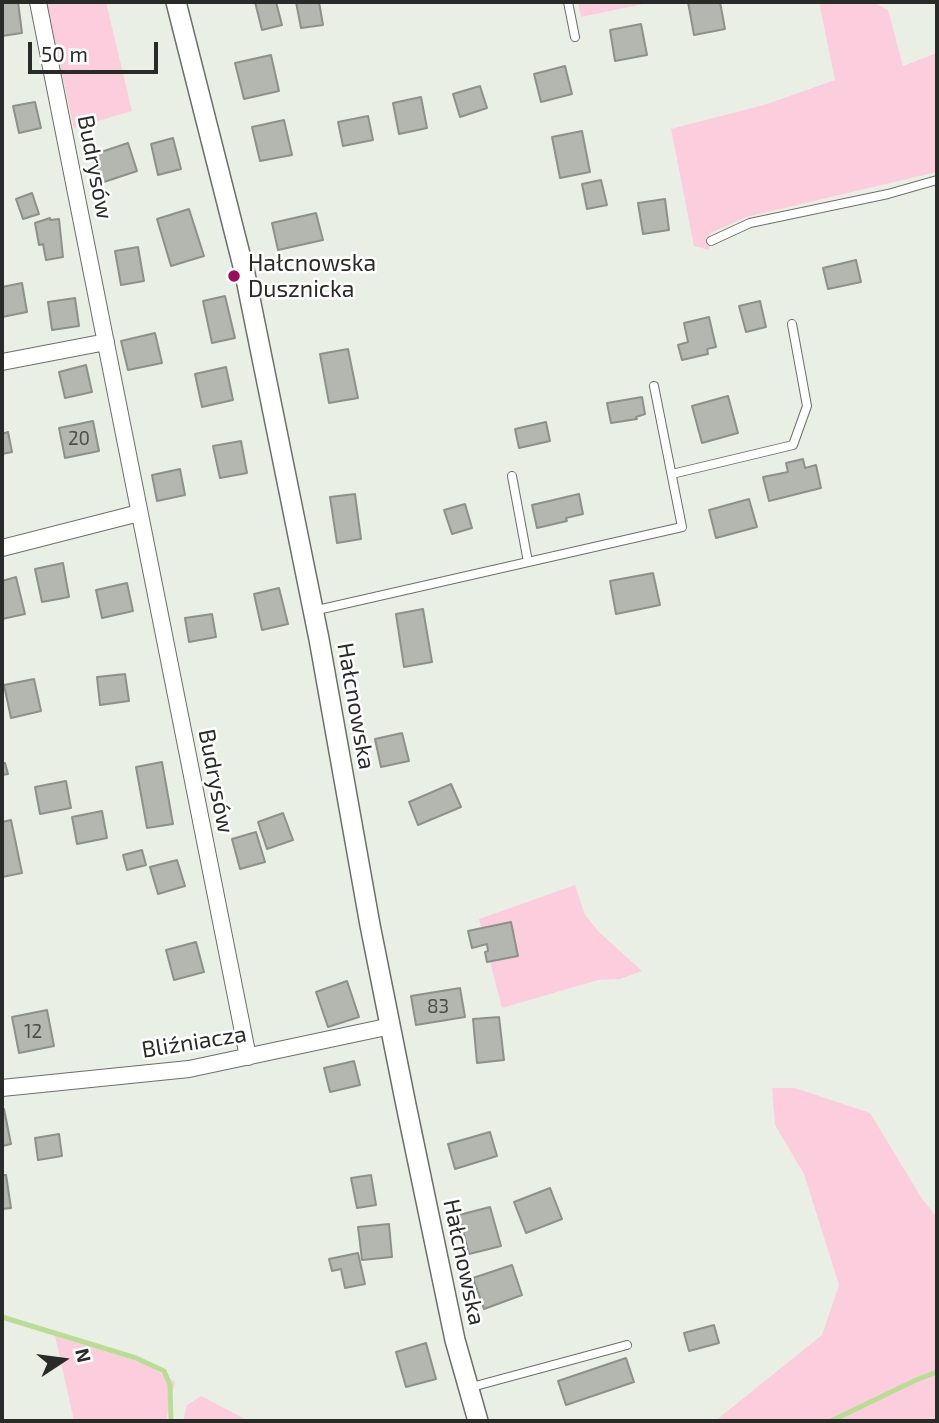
<!DOCTYPE html>
<html>
<head>
<meta charset="utf-8">
<style>
	body { margin:0 }
	#map { position:relative; width:939px; height:1423px; overflow:hidden; background:#eaefe6; font-family:"Exo 2",sans-serif }
	canvas { display:block }
	.frame { position:absolute; inset:0; border:4px solid #292b28; pointer-events:none }
	.north { position:absolute; left:28px; top:1325px; width:70px; height:70px; -webkit-text-stroke:5px #fff; paint-order:stroke; rotate:77deg; font-size:19px; font-weight:700; line-height:28px; text-align:center; color:#292b28 }
	.north::after { content:''; display:block; margin:auto; width:24px; height:32px; background:#292b28; clip-path:polygon(50% 0,100% 100%,50% 72%,0 100%) }
	.scale { position:absolute; left:28px; top:42px; width:130px; height:32px; box-sizing:border-box; border:4px solid #292b28; border-top:0; padding-left:9px; font-size:21px; line-height:24px; white-space:nowrap; color:#292b28; -webkit-text-stroke:5px #fff; paint-order:stroke }
</style>
</head>
<body>
<div id="map">
<canvas width="939" height="1423"></canvas>
<div class="frame"></div>
<div class="north">N</div>
<div class="scale">50 m</div>
</div>
<script>
const g = document.querySelector('canvas').getContext('2d');
g.lineJoin = 'round';
function paint(path, color) { g.fillStyle = color; g.fill(path, 'evenodd'); }
const shape = rows => new Path2D(rows.map(r => 'M' + r).join(''));
function trace(path, color, width, dash) { g.strokeStyle = color; g.lineWidth = width; g.lineCap = dash ? 'butt' : 'round'; g.setLineDash(dash || []); g.stroke(path); }
function drawText(font, color, halo, rows, align = 'center') {
  g.font = font + ' "Exo 2",sans-serif'; g.lineWidth = 5; g.setLineDash([]); g.textBaseline = 'middle'; g.strokeStyle = halo; g.fillStyle = color; for (const [text, x, y, turn = 0] of rows) {
    g.save(); g.translate(x, y); g.rotate((+turn || 0) * Math.PI / 180); g.textAlign = isNaN(turn) ? turn : align; if (halo) g.strokeText(text, 0, 0); g.fillText(text, 0, 0); g.restore();
  }
}
paint(shape([
	[46,2,106,2,132,111,74,128],
	[578,2,653,2,581,17],
	[819,2,873,2,888,10,903,66,937,53,937,172,746,217,709,234,709,250,694,246,671,129,767,104,835,80],
	[575,885,585,915,599,932,642,971,620,979,598,980,502,1008,479,919],
	[772,1088,795,1088,870,1113,921,1197,937,1218,937,1421,715,1421,822,1335,839,1285,804,1174,775,1125],
	[55,1336,146,1364,175,1382,166,1421,74,1421],
	[201,1396,249,1421,183,1421,187,1405]
]), '#fccedd');
trace(shape([
	[2,1317,136,1358,164,1371,170,1385,171,1421],
	[831,1421,916,1380,937,1372]
]), '#b9dd95', 5);
const building = shape([
	[2,2,18,2,22,33,2,36,2,2],
	[255,2,276,2,282,25,262,30,255,2],
	[296,2,319,2,323,25,301,28,296,2],
	[688,2,720,2,725,29,694,35,688,2],
	[641,24,647,55,615,61,610,30,641,24],
	[271,55,279,91,244,99,235,63,271,55],
	[565,66,572,94,541,102,534,74,565,66],
	[480,86,487,108,460,117,453,94,480,86],
	[421,97,427,128,399,134,393,103,421,97],
	[35,102,41,128,19,133,13,106,35,102],
	[368,116,373,140,343,146,338,122,368,116],
	[284,120,292,155,260,161,252,127,284,120],
	[582,131,590,172,560,178,552,137,582,131],
	[173,138,181,169,158,175,151,144,173,138],
	[128,143,137,171,101,183,92,155,128,143],
	[601,180,607,205,587,209,582,184,601,180],
	[32,193,39,214,23,219,16,199,32,193],
	[665,199,669,230,643,234,638,203,665,199],
	[189,209,204,256,171,266,157,219,189,209],
	[316,213,323,240,278,250,272,223,316,213],
	[50,218,50,220,59,219,63,257,46,260,43,244,39,245,35,223,50,218],
	[138,247,144,281,121,285,115,251,138,247],
	[856,260,861,282,828,289,823,268,856,260],
	[22,283,27,312,2,317,2,287,22,283],
	[225,296,235,338,212,343,203,301,225,296],
	[75,298,79,326,52,330,48,302,75,298],
	[760,301,766,327,746,332,739,306,760,301],
	[709,317,716,347,707,349,708,354,682,360,678,345,688,342,684,323,709,317],
	[155,333,162,363,128,370,121,341,155,333],
	[348,349,358,398,329,403,320,354,348,349],
	[86,365,92,392,65,398,59,372,86,365],
	[226,367,233,400,202,407,195,374,226,367],
	[728,396,738,433,702,443,692,406,728,396],
	[642,397,645,414,636,417,637,419,611,423,607,403,642,397],
	[93,421,99,451,65,458,59,428,93,421],
	[546,422,550,441,519,448,515,429,546,422],
	[8,432,12,452,2,454,2,434,8,432],
	[241,441,247,473,220,478,213,446,241,441],
	[803,459,805,468,816,465,821,488,769,501,763,477,788,472,786,463,803,459],
	[180,469,185,495,157,501,152,475,180,469],
	[355,494,361,539,337,543,330,497,355,494],
	[579,494,583,514,566,518,567,521,537,528,532,505,579,494],
	[749,499,757,527,716,538,709,510,749,499],
	[465,504,472,528,452,534,444,510,465,504],
	[63,563,69,597,42,602,35,569,63,563],
	[653,573,660,605,616,614,610,581,653,573],
	[16,577,25,614,2,619,2,581,16,577],
	[127,583,133,611,102,618,96,590,127,583],
	[279,588,288,624,262,630,254,594,279,588],
	[423,609,432,662,404,667,396,614,423,609],
	[212,614,216,637,189,642,185,618,212,614],
	[125,674,129,701,100,705,97,677,125,674],
	[34,679,41,711,11,718,4,685,34,679],
	[402,733,409,761,381,767,375,739,402,733],
	[162,762,173,824,147,828,136,767,162,762],
	[2,763,5,763,8,774,2,775,2,763],
	[66,781,71,808,40,814,35,787,66,781],
	[451,784,461,807,418,825,409,802,451,784],
	[102,811,107,838,77,844,72,817,102,811],
	[283,813,293,840,267,849,258,822,283,813],
	[11,820,22,873,2,877,2,822,11,820],
	[256,832,265,862,240,869,232,839,256,832],
	[142,850,146,865,127,870,123,855,142,850],
	[177,860,185,886,158,894,150,867,177,860],
	[511,922,518,956,487,962,485,952,488,951,487,944,472,948,468,931,511,922],
	[196,942,204,972,174,980,166,950,196,942],
	[347,981,359,1017,328,1027,316,992,347,981],
	[460,988,465,1017,416,1025,411,996,460,988],
	[47,1010,54,1046,19,1053,12,1017,47,1010],
	[499,1017,504,1060,477,1063,473,1019,499,1017],
	[354,1061,360,1085,330,1092,324,1068,354,1061],
	[2,1109,4,1109,11,1144,2,1146,2,1109],
	[490,1132,497,1156,455,1169,448,1144,490,1132],
	[59,1134,62,1156,38,1160,35,1138,59,1134],
	[2,1175,6,1175,11,1208,2,1209,2,1175],
	[371,1175,376,1205,357,1208,351,1178,371,1175],
	[550,1188,562,1219,526,1233,514,1202,550,1188],
	[490,1207,501,1246,469,1254,459,1215,490,1207],
	[389,1224,392,1257,362,1260,358,1227,389,1224],
	[358,1253,365,1284,345,1288,341,1269,332,1271,329,1259,358,1253],
	[512,1265,522,1295,484,1309,473,1278,512,1265],
	[714,1325,719,1343,689,1351,684,1333,714,1325],
	[426,1343,436,1379,406,1387,396,1352,426,1343],
	[626,1358,634,1382,566,1405,558,1381,626,1358]
]);
paint(building, '#b3b7af');
trace(building, '#8d9189', 2);
const service = shape([
	[568,2,575,37],
	[711,241,750,223,888,194,937,180],
	[672,474,793,445,807,406,792,324],
	[512,476,528,562],
	[313,611,682,527,654,386],
	[468,1388,627,1345]
]);
const minor = shape([
	[38,2,248,1057],
	[2,362,106,342],
	[2,548,139,513],
	[2,1088,189,1069,391,1026]
]);
const tertiary = shape([
	[176,2,245,274,319,639,370,925,406,1105,455,1340,478,1421]
]);
trace(service, '#6c7068', 10);
trace(minor, '#6c7068', 18);
trace(tertiary, '#6c7068', 22);
trace(service, '#fff', 8);
trace(minor, '#fff', 16);
trace(tertiary, '#fff', 19);
for (const [x, y, r, color] of [
	[234,276,7,"#9d0d59"]
]) { const dot = new Path2D(); dot.arc(x, y, r, 0, 2 * Math.PI); g.fillStyle = color; g.fill(dot); trace(dot, '#fff', 2.5); }
drawText('19px', '#4c4e4a', null, [
	["20",79,439],
	["83",438,1007],
	["12",33,1032]
]);
drawText('23px', '#292b28', '#fff', [
	["Budrysów",95,167,79],
	["Hałcnowska",356,706,80],
	["Budrysów",216,781,79],
	["Bliźniacza",194,1042,-9],
	["Hałcnowska",464,1262,78]
]);
drawText('23px', '#292b28', '#fff', [
	["Hałcnowska",248,263],
	["Dusznicka",248,289]
], 'left');
</script>
</body>
</html>
